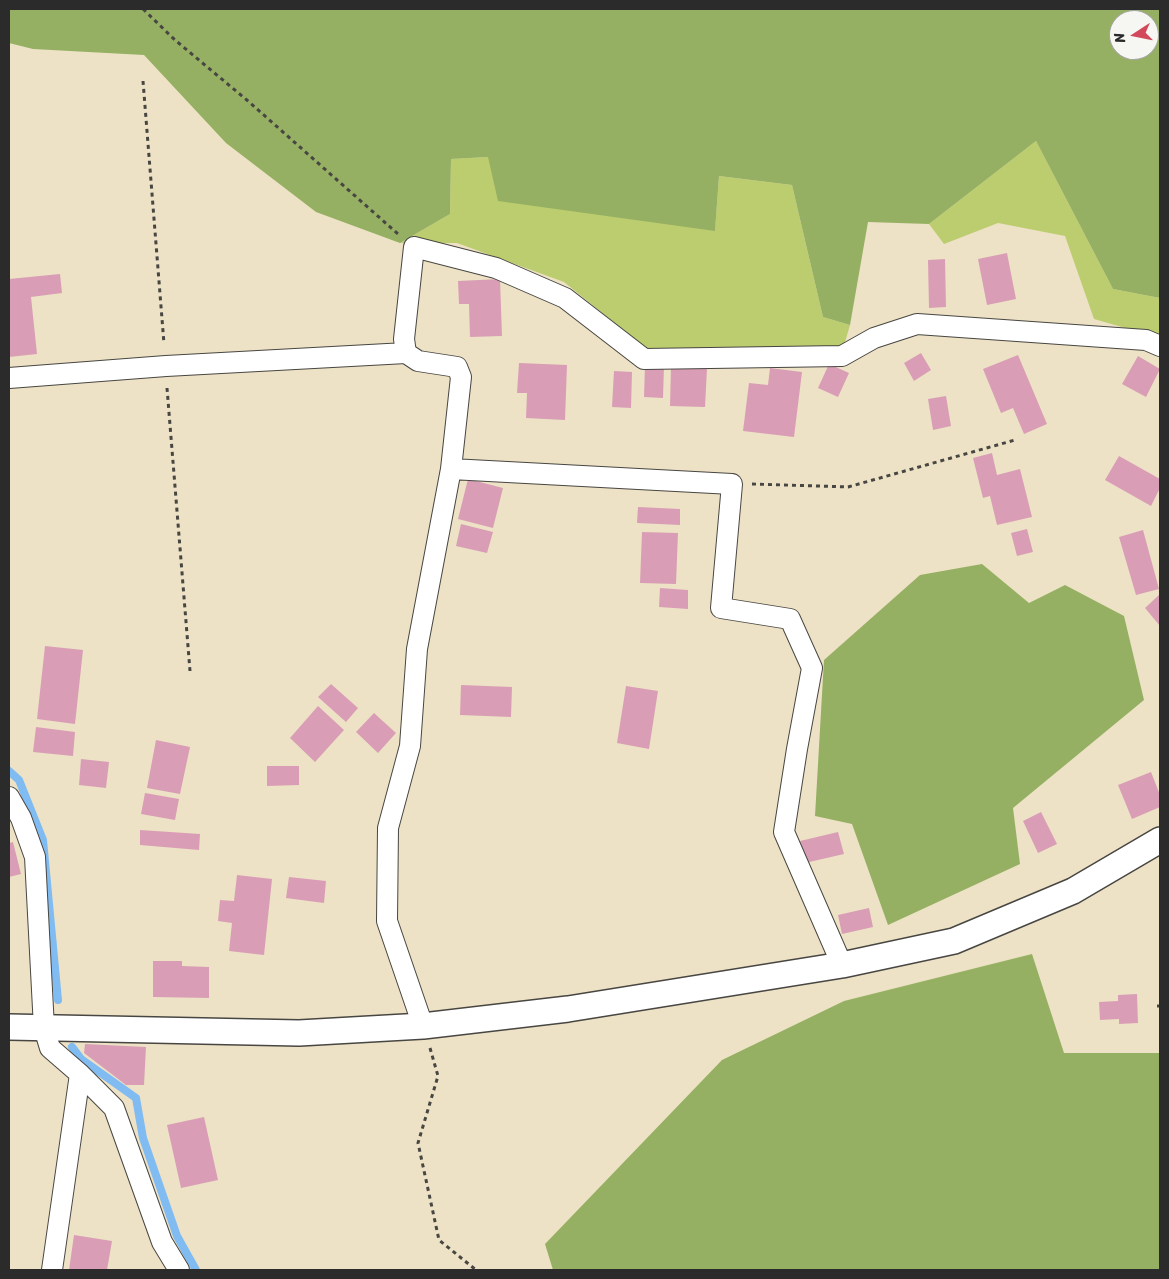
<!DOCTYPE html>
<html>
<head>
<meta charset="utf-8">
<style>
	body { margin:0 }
	#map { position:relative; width:1169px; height:1279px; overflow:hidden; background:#ede2c5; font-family:Sriracha,sans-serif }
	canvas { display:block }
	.frame { position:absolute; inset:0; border:10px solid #2b2b2b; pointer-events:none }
	.north { position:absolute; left:1109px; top:10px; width:50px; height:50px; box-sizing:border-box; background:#f6f6f2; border:1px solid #a5a5a2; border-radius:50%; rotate:259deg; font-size:14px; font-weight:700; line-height:20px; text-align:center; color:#2b2b2b }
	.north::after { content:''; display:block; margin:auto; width:18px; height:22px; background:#d1495b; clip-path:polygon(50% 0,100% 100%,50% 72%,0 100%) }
</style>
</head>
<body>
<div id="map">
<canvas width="1169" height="1279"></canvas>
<div class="frame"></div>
<div class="north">N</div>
</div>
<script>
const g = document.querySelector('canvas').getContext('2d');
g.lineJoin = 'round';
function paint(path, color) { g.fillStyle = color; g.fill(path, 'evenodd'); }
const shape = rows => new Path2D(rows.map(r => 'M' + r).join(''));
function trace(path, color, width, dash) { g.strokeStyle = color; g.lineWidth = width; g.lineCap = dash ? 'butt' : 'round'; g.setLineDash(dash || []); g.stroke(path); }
paint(shape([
	[1036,141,1113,289,1160,298,1160,338,1094,319,1065,236,998,223,944,244,929,224],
	[488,157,715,230,719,176,792,185,823,317,850,325,843,349,647,349,564,282,457,243,400,243,450,214,451,159]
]), '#bccd6f');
paint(shape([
	[9,9,1160,9,1160,298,1113,289,1036,141,929,224,868,222,850,325,823,317,792,185,719,176,715,231,498,201,488,157,451,159,450,214,400,243,316,212,226,143,144,55,33,49,9,43],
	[1119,20,1149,20,1149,50,1119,50],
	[982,564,1029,603,1065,585,1124,616,1144,700,1013,808,1020,864,888,925,852,824,815,816,824,660,920,575],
	[1032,954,1064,1053,1160,1053,1160,1270,553,1270,545,1244,722,1060,844,1001]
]), '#95b062');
trace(shape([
	[9,771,19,780,43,840,58,1000],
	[72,1047,81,1059,136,1098,143,1138,177,1236,196,1270]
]), '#80bbf2', 8);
paint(shape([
	[1007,253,1016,299,987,305,978,259],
	[945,259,946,307,929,308,928,260],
	[60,274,62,293,31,297,37,354,9,357,9,279],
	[500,279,502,336,470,337,469,304,459,304,458,281],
	[921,353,931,370,914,381,904,363],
	[1018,355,1047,424,1024,434,1013,408,1001,413,983,369],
	[1138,356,1160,369,1146,397,1122,384],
	[519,363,567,365,565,420,526,418,527,393,517,393],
	[829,364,849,373,838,397,818,388],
	[645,365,664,366,663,398,644,397],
	[671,366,707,368,705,407,670,406],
	[770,368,802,372,794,437,743,431,749,383,768,385],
	[614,371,632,372,631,408,612,407],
	[946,396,951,426,933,430,928,399],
	[992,453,997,475,1020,469,1032,517,997,525,990,496,983,498,973,458],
	[1119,456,1160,479,1160,488,1151,506,1105,480],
	[468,479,503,488,493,528,458,519],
	[638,507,680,509,680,525,637,523],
	[461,524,493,532,487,553,456,546],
	[1027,529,1033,552,1017,556,1011,533],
	[1143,530,1159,589,1136,595,1119,537],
	[642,532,678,533,676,584,640,583],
	[660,588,688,590,688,609,659,607],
	[1160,594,1160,626,1145,608],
	[45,646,83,650,75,724,37,719],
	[331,684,358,708,346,722,318,697],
	[461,685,512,687,511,717,460,715],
	[626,686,658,691,649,749,617,743],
	[318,706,344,730,315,762,290,738],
	[374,713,396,733,378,753,356,732],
	[36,727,75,732,73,756,33,752],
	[156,740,190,747,180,794,147,788],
	[81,759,109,762,106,788,79,785],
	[267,766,299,766,299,785,267,786],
	[1151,772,1160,795,1160,807,1132,819,1118,785],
	[145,793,179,799,175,820,141,814],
	[1041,812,1057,844,1038,853,1023,821],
	[140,830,200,834,199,850,140,845],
	[838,832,844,854,805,863,800,841],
	[13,842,21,874,9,877,9,843],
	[237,875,272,879,264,955,229,951,232,923,218,921,220,900,234,901],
	[289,877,326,881,324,903,286,898],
	[869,908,873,927,842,934,838,915],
	[153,961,182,961,182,966,209,967,209,998,153,997],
	[1137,994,1138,1023,1119,1024,1119,1019,1100,1020,1099,1002,1118,1001,1118,995],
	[85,1044,146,1047,144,1085,126,1085,84,1053],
	[204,1117,218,1180,181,1188,167,1125],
	[74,1235,112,1241,107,1270,69,1270]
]), '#d99eb6');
const minor = shape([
	[9,378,166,366,406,353],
	[451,469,732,484,721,608,790,619,812,668,797,749,784,832,842,965],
	[9,797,21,818,35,857,44,1028,50,1048,80,1074,114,1108,162,1242,179,1270],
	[423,1026,387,921,388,828,410,746,417,649,451,469,461,377,457,367,418,361,406,353,404,339,414,247,496,268,565,298,644,359,842,356,874,338,917,324,1146,340,1160,346],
	[52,1270,80,1074]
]);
const tertiary = shape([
	[9,1027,299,1033,423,1026,568,1009,842,965,954,941,1073,891,1160,840]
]);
trace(minor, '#484642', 22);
trace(tertiary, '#484642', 28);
trace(shape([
	[143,9,175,40,248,101,398,234],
	[143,81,164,344],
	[167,388,190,671],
	[752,484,848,487,1015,440],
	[1157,1006,1160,1006],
	[430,1048,438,1076,418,1143,439,1240,476,1270]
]), '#484642', 3, [4, 4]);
trace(minor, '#fff', 20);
trace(tertiary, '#fff', 25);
</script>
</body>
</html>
